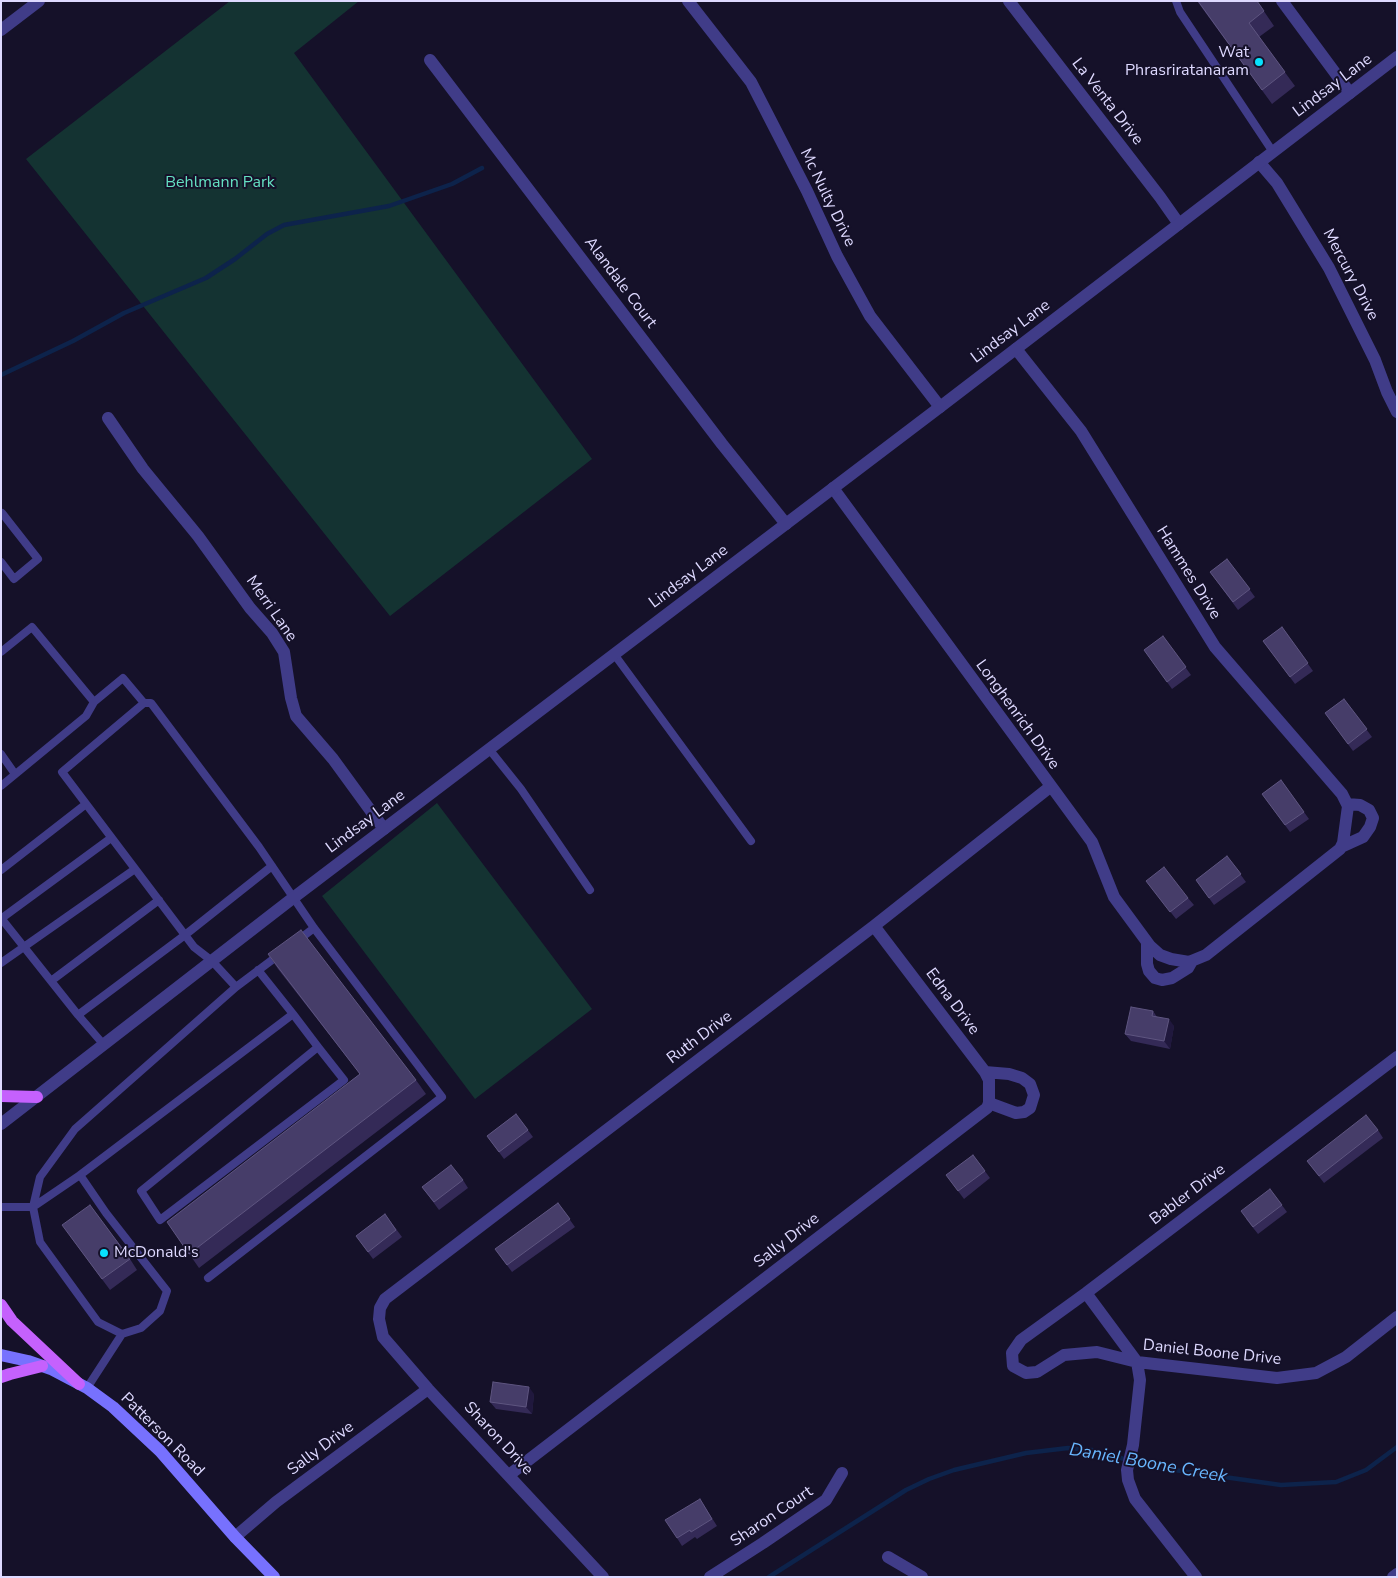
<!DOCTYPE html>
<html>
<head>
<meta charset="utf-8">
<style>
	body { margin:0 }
	#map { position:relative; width:1398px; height:1578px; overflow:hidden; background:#151129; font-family:"Nunito Sans",sans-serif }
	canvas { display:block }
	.frame { position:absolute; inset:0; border:2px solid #ded9ff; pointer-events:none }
</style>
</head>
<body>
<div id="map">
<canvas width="1398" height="1578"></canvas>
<div class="frame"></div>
</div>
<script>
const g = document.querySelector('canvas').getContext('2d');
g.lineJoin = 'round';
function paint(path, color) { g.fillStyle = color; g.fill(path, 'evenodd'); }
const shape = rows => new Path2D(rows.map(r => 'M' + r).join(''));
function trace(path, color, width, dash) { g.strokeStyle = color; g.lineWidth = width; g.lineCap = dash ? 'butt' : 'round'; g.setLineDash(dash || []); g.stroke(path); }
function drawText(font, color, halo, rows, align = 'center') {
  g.font = font + ' "Nunito Sans",sans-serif'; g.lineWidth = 4; g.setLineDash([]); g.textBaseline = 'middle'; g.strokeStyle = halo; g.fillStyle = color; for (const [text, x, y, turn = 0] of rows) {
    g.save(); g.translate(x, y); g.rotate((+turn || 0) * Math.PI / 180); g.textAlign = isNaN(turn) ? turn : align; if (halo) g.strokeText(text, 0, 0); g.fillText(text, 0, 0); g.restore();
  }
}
paint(shape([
	[230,1,359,1,294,53,592,459,390,616,26,159],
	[437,803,592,1009,475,1099,322,896]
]), '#143332');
trace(shape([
	[1,375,73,341,124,313,206,278,235,259,267,234,284,225,389,206,452,184,482,168],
	[769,1577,906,1490,929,1479,954,1470,1026,1453,1068,1448,1092,1450,1153,1467,1281,1485,1336,1482,1366,1470,1397,1447]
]), '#0d234b', 4.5);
trace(shape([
	[1176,1,1180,12,1273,152],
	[1,514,2,513,38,559,14,579,1,562],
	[1,652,32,627,94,702,123,678,144,703],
	[614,654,751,841],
	[489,749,521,789,590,890],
	[1,754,15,774],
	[1,786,86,716,94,702],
	[1,870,86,804],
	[1,918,78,1015,185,935,272,866],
	[2,918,111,838],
	[297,941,314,928],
	[1,963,135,869],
	[51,981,159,900],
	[293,1014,318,1047,344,1080,160,1220,141,1191,318,1047],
	[78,1015,104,1045],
	[80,1175,293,1014,258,970],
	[1,1207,33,1207,80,1175,106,1213,167,1291,160,1311,141,1328,122,1334,87,1388],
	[208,1278,442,1097,314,928,259,847,151,703,144,703,62,772,194,947,212,961,236,987,280,954],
	[122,1334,98,1322,40,1242,33,1207,40,1177,75,1129,236,987]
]), '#403c88', 8);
trace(shape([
	[688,1,751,82,807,191,837,256,870,316,940,407],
	[1009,1,1160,197,1179,224],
	[1282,1,1350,93],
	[1,30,39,1],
	[430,60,722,444,786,524],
	[1259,162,1277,183,1329,268,1375,360,1387,392,1397,412],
	[108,418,143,469,198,536,250,608,272,633,284,652,291,698,296,716,333,759,384,829],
	[833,488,1092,842,1114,897,1150,946,1160,955,1171,959,1189,962,1206,955,1340,849,1343,843,1348,806,1342,794,1215,647,1081,431,1016,349],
	[1341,847,1363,837,1370,827,1373,818,1369,810,1360,805,1347,804],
	[874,926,985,1072,989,1080,989,1103],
	[1147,943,1147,964,1149,971,1155,978,1162,980,1172,978,1188,968,1192,961],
	[1397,1057,1086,1293,1021,1340,1012,1353,1013,1366,1026,1373,1037,1372,1064,1355,1097,1352,1137,1362,1277,1378,1316,1373,1346,1357,1397,1317],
	[985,1072,1009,1074,1022,1078,1030,1084,1034,1095,1030,1108,1024,1112,1016,1113,989,1103],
	[1086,1293,1137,1362,1140,1380,1133,1445,1127,1470,1128,1480,1135,1499,1196,1577],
	[509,1475,987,1108,989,1103],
	[235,1537,276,1502,428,1389],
	[888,1557,922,1577],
	[603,1577,428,1389,383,1337,379,1319,380,1308,385,1299,874,926,1050,787],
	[710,1577,763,1543,826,1500,842,1473],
	[1393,1577,1397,1574]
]), '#403c88', 12);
trace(shape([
	[1,1124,293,898,940,407,1397,57]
]), '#403c88', 12);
trace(shape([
	[1,1355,28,1361,51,1369,87,1388,113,1407,160,1451,235,1537,274,1577]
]), '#7771fe', 12);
trace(shape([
	[1,1096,37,1097],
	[1,1305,12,1321,79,1384],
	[1,1377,10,1374,42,1366]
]), '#c561fd', 12);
paint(shape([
	[1197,1,1257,1,1274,26,1259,37,1295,86,1272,104],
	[1227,559,1255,597,1238,610,1210,572],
	[1282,627,1313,671,1295,684,1263,641],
	[1163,636,1191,675,1172,689,1144,650],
	[1344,699,1372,737,1353,751,1325,713],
	[1281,780,1309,819,1290,832,1262,794],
	[1227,856,1246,882,1214,905,1196,880],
	[1146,881,1188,898,1194,905,1176,919],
	[268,954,416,1080,426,1094,199,1268,167,1222,360,1074,278,969],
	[1153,1011,1157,1017,1174,1026,1170,1049,1131,1041,1125,1034],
	[516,1114,533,1137,504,1159,487,1136],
	[1378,1130,1383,1138,1324,1183,1307,1161],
	[973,1155,990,1178,964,1199,946,1175],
	[463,1180,468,1188,439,1210,422,1187],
	[1270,1189,1287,1212,1258,1234,1246,1219],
	[558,1203,575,1227,512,1272,495,1249],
	[385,1214,402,1237,373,1259,356,1236],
	[70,1236,130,1259,137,1270,110,1290],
	[534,1394,532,1414,496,1409,490,1402],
	[700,1499,717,1526,697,1539,695,1537,682,1546,677,1538]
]), '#342a57');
paint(shape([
	[1169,1019,1174,1026,1170,1049,1164,1041],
	[529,1387,534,1394,532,1414,526,1407]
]), '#20183d');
const building = shape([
	[1198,1,1257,1,1264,11,1249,23,1285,72,1262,90,1198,1],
	[1227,559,1250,589,1233,602,1210,572,1227,559],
	[1282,627,1308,663,1290,677,1263,641,1282,627],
	[1163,636,1186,667,1167,682,1144,650,1163,636],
	[1344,699,1367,729,1348,744,1325,713,1344,699],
	[1281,780,1304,812,1285,825,1262,794,1281,780],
	[1227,856,1241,874,1209,898,1196,880,1227,856],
	[1164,867,1188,898,1170,912,1146,881,1164,867],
	[301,930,416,1080,189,1254,167,1222,360,1074,268,954,301,930],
	[1131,1007,1153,1011,1152,1016,1169,1019,1164,1041,1125,1034,1131,1007],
	[516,1114,528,1130,499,1152,487,1136,516,1114],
	[1366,1115,1378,1130,1319,1176,1307,1161,1366,1115],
	[973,1155,985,1171,958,1191,946,1175,973,1155],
	[451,1165,463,1180,434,1202,422,1187,451,1165],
	[1270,1189,1282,1205,1253,1227,1241,1211,1270,1189],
	[558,1203,570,1219,507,1265,495,1249,558,1203],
	[90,1205,130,1259,102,1279,62,1225,90,1205],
	[385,1214,396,1230,368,1252,356,1236,385,1214],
	[493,1382,529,1387,526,1407,490,1402,493,1382],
	[700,1499,712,1519,691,1532,690,1530,677,1538,665,1520,700,1499]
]);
paint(building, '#463d69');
trace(building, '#5e5580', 1);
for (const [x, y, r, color] of [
	[1259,62,5,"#07e1fd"],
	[104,1253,5,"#07e1fd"]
]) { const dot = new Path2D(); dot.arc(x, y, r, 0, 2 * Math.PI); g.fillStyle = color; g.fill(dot); trace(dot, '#151129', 2); }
drawText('16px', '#ded9ff', '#151129', [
	["Wat",1249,53],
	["Phrasriratanaram",1249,71],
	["McDonald's",114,1253,"left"]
], 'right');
drawText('16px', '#ded9ff', '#151129', [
	["Lindsay Lane",1333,86,-37],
	["La Venta Drive",1107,102,52],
	["Mc Nulty Drive",827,198,64],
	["Mercury Drive",1350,275,62],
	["Alandale Court",620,283,53],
	["Lindsay Lane",1011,332,-37],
	["Hammes Drive",1188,573,58],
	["Lindsay Lane",689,577,-37],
	["Merri Lane",271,609,55],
	["Longhenrich Drive",1017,715,54],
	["Lindsay Lane",366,822,-37],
	["Edna Drive",952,1002,53],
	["Ruth Drive",700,1038,-37],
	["Babler Drive",1188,1195,-37],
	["Sally Drive",787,1241,-38],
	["Daniel Boone Drive",1212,1353,6],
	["Patterson Road",162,1435,45],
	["Sharon Drive",498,1439,47],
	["Sally Drive",321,1449,-37],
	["Sharon Court",772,1517,-34]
]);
drawText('16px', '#64e0c2', '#151129', [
	["Behlmann Park",220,183]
]);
drawText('italic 18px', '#68b6fe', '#151129', [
	["Daniel Boone Creek",1148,1464,10]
]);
</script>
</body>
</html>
